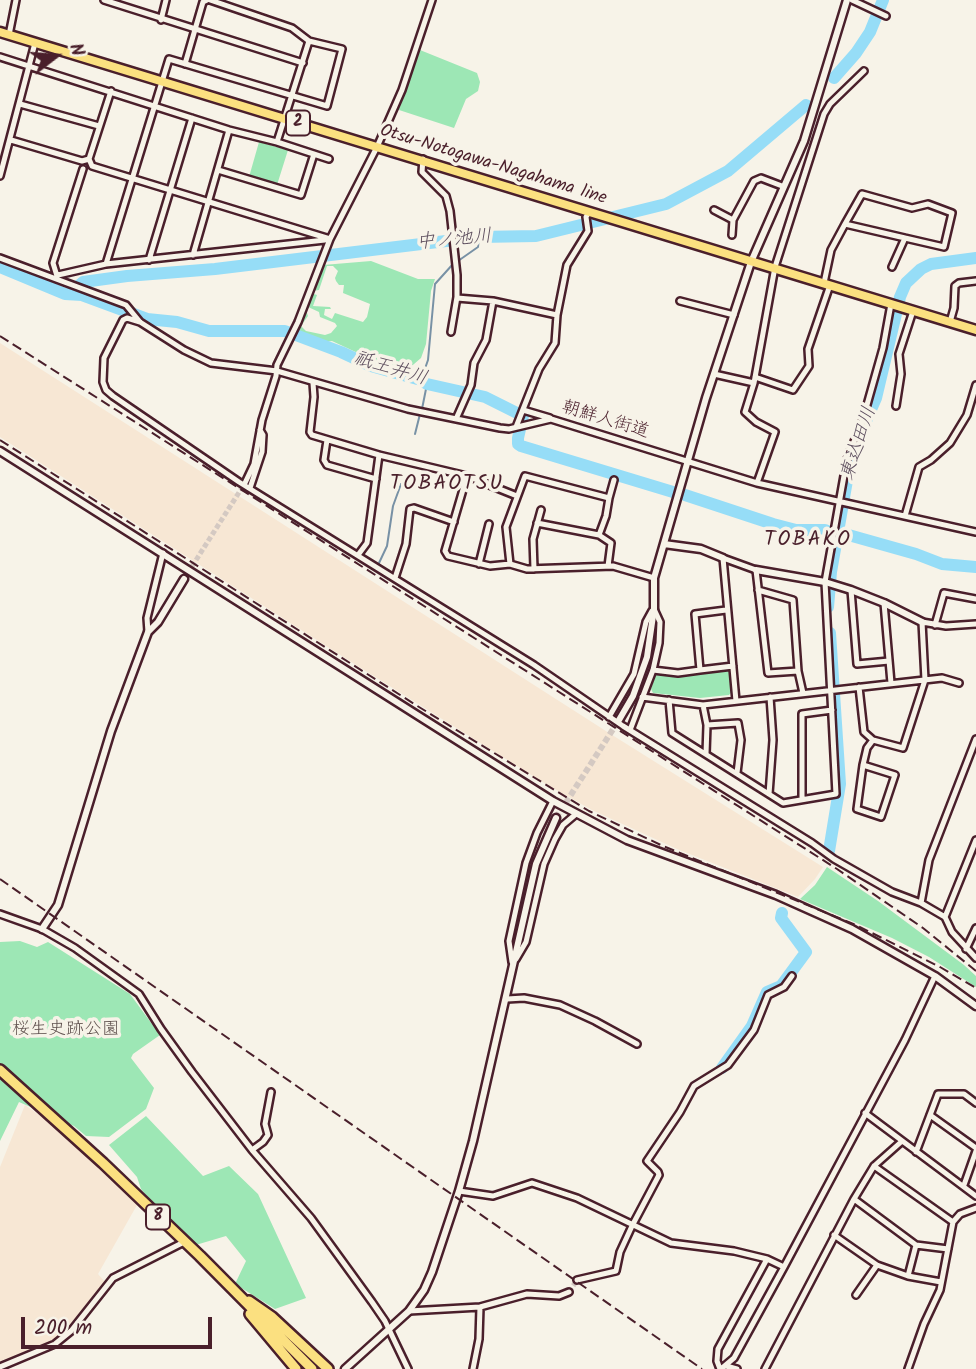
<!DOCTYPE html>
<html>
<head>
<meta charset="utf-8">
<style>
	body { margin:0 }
	#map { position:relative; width:976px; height:1369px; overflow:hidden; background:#f7f3e8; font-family:Kalam,sans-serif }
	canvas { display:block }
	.north { position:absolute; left:21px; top:21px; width:70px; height:70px; -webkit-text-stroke:5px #f7f3e8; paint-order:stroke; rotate:73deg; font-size:19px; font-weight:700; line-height:28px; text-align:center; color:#4a1f2b }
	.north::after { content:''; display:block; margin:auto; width:24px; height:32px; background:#4a1f2b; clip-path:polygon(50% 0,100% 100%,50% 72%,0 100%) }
	.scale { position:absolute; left:21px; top:1317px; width:191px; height:32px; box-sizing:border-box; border:4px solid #4a1f2b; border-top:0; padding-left:9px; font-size:21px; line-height:24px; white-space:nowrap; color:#4a1f2b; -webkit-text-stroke:5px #f7f3e8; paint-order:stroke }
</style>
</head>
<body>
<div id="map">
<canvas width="976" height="1369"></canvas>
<div class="north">N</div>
<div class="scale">200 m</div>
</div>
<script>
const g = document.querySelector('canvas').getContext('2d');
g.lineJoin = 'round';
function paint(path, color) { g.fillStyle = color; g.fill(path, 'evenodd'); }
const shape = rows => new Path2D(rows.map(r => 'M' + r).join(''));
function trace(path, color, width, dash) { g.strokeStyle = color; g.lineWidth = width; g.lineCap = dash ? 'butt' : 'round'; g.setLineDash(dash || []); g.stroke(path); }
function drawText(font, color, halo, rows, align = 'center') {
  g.font = font + ' Kalam,"Klee One",sans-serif'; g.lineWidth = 7; g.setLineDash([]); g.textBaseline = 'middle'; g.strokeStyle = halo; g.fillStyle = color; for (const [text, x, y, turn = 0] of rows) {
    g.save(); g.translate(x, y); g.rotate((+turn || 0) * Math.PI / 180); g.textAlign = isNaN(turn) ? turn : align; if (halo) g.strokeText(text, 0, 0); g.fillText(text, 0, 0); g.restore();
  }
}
paint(shape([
	[0,343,609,733,823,867,815,879,798,897,677,849,592,810,544,783,345,658,0,437],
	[25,1105,62,1131,137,1205,98,1274,106,1283,67,1328,55,1340,42,1347,0,1362,0,1167]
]), '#f7e7d4');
paint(shape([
	[420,50,477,73,480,82,478,91,466,99,454,128,396,109],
	[259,142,288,150,277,185,249,177],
	[371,261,418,279,435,279,431,291,426,344,421,358,407,370,375,361,332,341,323,342,297,331,303,312,307,313,308,316,301,326,306,331,325,335,331,333,337,326,335,323,320,317,319,312,306,306,311,293,317,295,313,306,330,307,331,309,325,309,324,315,332,319,335,313,363,322,367,317,370,304,343,293,344,285,339,285,336,281,335,278,338,271,333,266,327,266,319,290,312,291,320,268,323,265],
	[726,669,729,672,732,691,729,695,700,698,653,693,651,689,656,674,660,672],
	[827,867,878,901,964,965,976,976,976,987,929,957,892,938,800,899,815,885],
	[20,941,37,947,48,942,130,994,160,1035,133,1054,131,1058,154,1088,146,1109,109,1137,86,1136,74,1126,19,1102,0,1141,0,942],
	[146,1116,203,1176,229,1166,258,1194,306,1298,275,1309,235,1284,246,1261,226,1236,189,1247,141,1189,137,1177,109,1145]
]), '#9de7b5');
trace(shape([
	[458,261,478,247,479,237],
	[421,380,428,360,435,284,453,264],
	[422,409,427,384],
	[415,434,420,414],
	[379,563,387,546,393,506,401,484]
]), '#7891a5', 2);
trace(shape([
	[834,78,856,53,870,32,883,0],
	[0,267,65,294,82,295,147,319,177,322,209,331,285,331,341,352,371,366,421,380,427,384,485,397,523,416,518,438,518,444,521,446,673,492],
	[71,292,83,282,127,276,215,269,479,237,536,236,666,204,728,171,806,105],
	[685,495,773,524,796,530,825,530,832,533],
	[845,534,916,554,942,564,976,567],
	[828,607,831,572,849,469,855,446,876,398,900,297,906,283,921,269,931,264,976,258],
	[829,851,840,784,830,633],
	[722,1068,752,1026,767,992,781,986,806,952,781,918,782,913]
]), '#96ddf7', 12);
trace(shape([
	[184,579,245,483],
	[569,1292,577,1280]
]), '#d4c9c2', 5, [5, 2.5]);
trace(shape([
	[556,818,619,720]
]), '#d4c9c2', 6, [6, 3]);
const minor = shape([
	[104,0,303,63],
	[210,0,292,28,309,41,277,142],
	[852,0,886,16],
	[161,20,166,0],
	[9,35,16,0],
	[0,57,229,130,277,142,329,159],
	[185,64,203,2,207,0],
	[20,104,99,126],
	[11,140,82,161,89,159,92,166,330,239],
	[89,159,111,91],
	[423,159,422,172,446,196,450,211,457,275,457,297,451,332],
	[218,170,301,195,314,154],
	[0,176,35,43],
	[714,210,733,220],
	[845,224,862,194,912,208,928,204,952,213,944,247,905,238],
	[732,235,733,220,754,181,761,178,782,186],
	[193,255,229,130],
	[0,258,126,305,140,322,184,350,211,363,277,371,408,409,500,428,509,429,551,419,757,483,976,532],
	[149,260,192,118],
	[106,264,169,59,327,106,342,49,309,41],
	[58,275,106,264,325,240],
	[57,276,53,263,83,169],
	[824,283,831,250,845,224,905,238,892,267],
	[493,301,557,315],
	[680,301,734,315],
	[140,322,127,318,123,320,104,358,103,382,106,390,113,396,239,482,534,665,623,726,812,843,834,859,892,892,921,903,945,917,976,840],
	[950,322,954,308,955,286,959,283,976,281],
	[714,374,754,383],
	[755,377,793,390,809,366,808,349,830,285],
	[313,383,314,397,310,432,312,435,379,455,467,476,517,496],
	[896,406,901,374,899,354,913,311],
	[523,410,550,418],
	[456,419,471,385,474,363,486,340,493,301,457,298],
	[516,427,539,369,555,343,557,315,567,265,588,231,586,217,589,212],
	[327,440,324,460,327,465,376,479],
	[467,476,445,551,448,556,490,566,510,564],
	[245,483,254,464,262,420,276,376,277,365,298,322,330,239,377,147,402,90,432,0],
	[757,483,775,432,756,422,745,412,754,383,775,267,824,114,830,104,864,71],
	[250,488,262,452,263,435,260,430],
	[609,498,614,480],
	[905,516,919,467,931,460,950,443,967,415,976,385],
	[537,523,599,535,611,543,608,566],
	[599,535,606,516,609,498,525,476,506,527,510,564,527,569,613,566,654,578],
	[358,555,367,543,379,455],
	[479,564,489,524],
	[534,569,533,539,541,510],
	[395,578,406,544,410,509,414,508,454,522],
	[758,590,793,600,798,671,803,693],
	[851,590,857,664,889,661],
	[884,603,891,683],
	[726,610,695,614,700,670,733,666],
	[935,625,944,593,976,599],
	[148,632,147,618,163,553],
	[653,670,678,673,700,670],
	[859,687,864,732,873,740],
	[642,697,703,705,942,678,959,683],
	[669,700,672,733,783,803,836,794,825,582,847,459,863,419,883,348,891,304],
	[736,701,723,558,756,570,768,673,798,671],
	[703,705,707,725,706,754],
	[609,717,634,674,646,622,652,611],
	[707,725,738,723,741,740,737,773],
	[630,730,653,670,659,643,660,622,654,609],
	[863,765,895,775,881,817,857,809,863,765,867,748,873,740,903,748,925,680,922,622,946,626,976,624],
	[769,794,773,740,770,697],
	[802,799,802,714,832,710],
	[921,903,929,860,976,739],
	[0,914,42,929,75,948,139,994,161,1029,192,1072,252,1150,311,1218,372,1302,385,1321,408,1369],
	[945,917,952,932,976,958],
	[966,949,976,928],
	[516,959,526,942,544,864,555,839,563,825,576,814],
	[512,962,509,941,526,863,537,833,553,801],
	[507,999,524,998,560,1005,595,1021,637,1044],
	[865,1113,976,1196],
	[930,1115,976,1148],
	[252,1150,263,1142,268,1135,265,1124,271,1092],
	[916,1152,938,1094,964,1094,976,1103],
	[874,1166,953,1222],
	[964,1185,976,1151],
	[459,1191,493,1196,532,1183,577,1198,671,1243,734,1251,767,1259,784,1267],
	[854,1199,916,1245,948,1249],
	[834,1235,877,1265,908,1276,941,1282],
	[908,1276,916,1245],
	[577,1280,616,1271,620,1252,632,1226,659,1175,658,1172,647,1161,680,1112,694,1086,728,1065,754,1030,768,995,784,987,792,976],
	[856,1295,877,1265],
	[409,1311,480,1307,527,1294,559,1296,569,1292],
	[726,1366,737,1369],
	[0,1367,55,1344,71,1331,113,1278,184,1242],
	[473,1369,479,1339,480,1307],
	[720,1369,717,1361,718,1349,767,1259],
	[721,1369,734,1358,784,1267,905,1040,935,976],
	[765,1369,854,1199,874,1166,901,1142],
	[908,1369,924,1324,940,1290,953,1222,960,1214,976,1208]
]);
const tertiary = shape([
	[0,451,553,801,627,840,776,895,852,929,935,976,976,1006],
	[664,544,701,549,723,558],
	[756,570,825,582,851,590,884,603,922,622],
	[619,720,633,696,647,657,654,609,654,578,706,398,751,262,804,141,847,0],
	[42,929,58,905,111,731,148,632,158,622,184,579],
	[345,1369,409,1311,424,1290,432,1272,459,1191,473,1141,536,864,556,818]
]);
const primary = shape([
	[0,32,976,330]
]);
const trunk = shape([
	[0,1070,103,1163,200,1256,312,1369],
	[249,1301,272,1317,328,1369],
	[250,1314,296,1369]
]);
trace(minor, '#4a1f2b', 10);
trace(tertiary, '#4a1f2b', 11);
trace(primary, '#4a1f2b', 13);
trace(trunk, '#4a1f2b', 14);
trace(minor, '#f7f3e8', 5);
trace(tertiary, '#f7f3e8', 6);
trace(primary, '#fbe080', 8);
trace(trunk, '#fbe080', 9);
trace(shape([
	[0,336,837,869,923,928,976,971],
	[0,440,419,707,589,811,663,846,856,925,940,967,976,988],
	[0,879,702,1369]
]), '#4a1f2b', 2, [10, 5]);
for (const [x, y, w] of [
	[298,123,24],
	[158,1217,24]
]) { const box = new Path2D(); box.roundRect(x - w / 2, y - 12.5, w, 25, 5); g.fillStyle = '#f7f3e8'; g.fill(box); trace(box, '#4a1f2b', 2); }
drawText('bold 16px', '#4a1f2b', null, [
	["2",298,123],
	["8",158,1217]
]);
drawText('18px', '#4a1f2b', '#f7f3e8', [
	["Otsu-Notogawa-Nagahama line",493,166,17],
	["朝鮮人街道",605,421,17]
]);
drawText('18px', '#5f514e', '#f7f3e8', [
	["桜生史跡公園",66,1031]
]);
drawText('italic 19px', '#5d4e5e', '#f7f3e8', [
	["中ノ池川",454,241,-5],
	["祇王井川",390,370,17],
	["東込田川",860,444,-72]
]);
g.letterSpacing = '2px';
drawText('21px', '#4a1f2b', '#f7f3e8', [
	["TOBAOTSU",447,485],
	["TOBAKO",808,541]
]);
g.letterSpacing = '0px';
</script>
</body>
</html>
